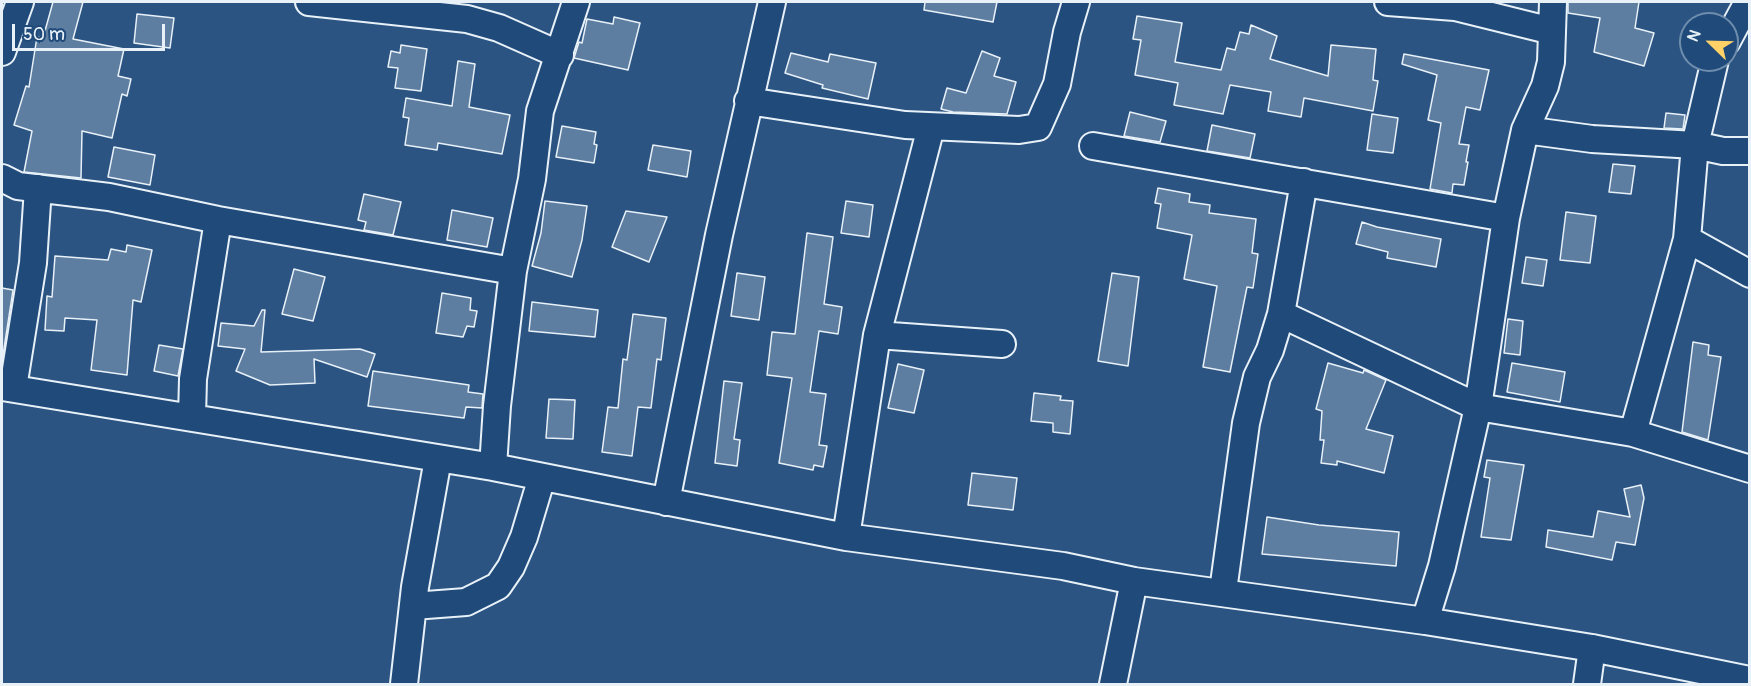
<!DOCTYPE html>
<html>
<head>
<meta charset="utf-8">
<style>
	body { margin:0 }
	#map { position:relative; width:1751px; height:686px; overflow:hidden; background:#2b5482; font-family:Pangolin,sans-serif }
	canvas { display:block }
	.frame { position:absolute; inset:0; border:3px solid #e8f1f8; pointer-events:none }
	.north { position:absolute; left:1679px; top:12px; width:60px; height:60px; box-sizing:border-box; background:#1f4a7a; border:2px solid #6f8dac; border-radius:50%; rotate:293deg; font-size:16px; font-weight:700; line-height:24px; text-align:center; color:#e8f1f8 }
	.north::after { content:''; display:block; margin:auto; width:21px; height:27px; background:#ffd166; clip-path:polygon(50% 0,100% 100%,50% 72%,0 100%) }
	.scale { position:absolute; left:12px; top:24px; width:153px; height:27px; box-sizing:border-box; border:3px solid #e8f1f8; border-top:0; padding-left:8px; font-size:18px; line-height:21px; white-space:nowrap; color:#e8f1f8; -webkit-text-stroke:4px #1f4a7a; paint-order:stroke }
</style>
</head>
<body>
<div id="map">
<canvas width="1751" height="686"></canvas>
<div class="frame"></div>
<div class="north">N</div>
<div class="scale">50 m</div>
</div>
<script>
const g = document.querySelector('canvas').getContext('2d');
g.lineJoin = 'round';
function paint(path, color) { g.fillStyle = color; g.fill(path, 'evenodd'); }
const shape = rows => new Path2D(rows.map(r => 'M' + r).join(''));
function trace(path, color, width, dash) { g.strokeStyle = color; g.lineWidth = width; g.lineCap = dash ? 'butt' : 'round'; g.setLineDash(dash || []); g.stroke(path); }
const building = shape([
	[53,2,83,2,73,39,124,49,118,76,131,79,127,96,122,94,112,138,82,131,81,178,24,172,32,131,14,125,26,86,29,87,37,37,43,38,53,2],
	[925,2,997,2,993,22,924,10,925,2],
	[1568,2,1639,2,1635,28,1654,33,1644,66,1594,52,1600,18,1568,13,1568,2],
	[137,14,174,18,170,48,134,43,137,14],
	[1137,16,1182,23,1175,62,1221,70,1227,48,1235,50,1240,32,1249,34,1251,25,1277,36,1270,59,1328,76,1331,45,1376,49,1373,80,1378,81,1373,111,1304,98,1301,117,1268,111,1271,92,1230,85,1223,114,1174,105,1178,83,1135,75,1141,40,1133,39,1137,16],
	[614,17,640,23,628,70,574,58,579,42,582,43,587,19,613,24,614,17],
	[401,45,427,49,421,91,395,88,398,68,388,67,391,51,400,53,401,45],
	[982,51,1000,58,994,76,1016,82,1007,114,953,112,941,109,947,88,966,93,982,51],
	[791,53,828,62,830,54,876,63,868,99,822,88,823,85,785,73,791,53],
	[1404,54,1489,70,1480,110,1466,107,1459,144,1469,145,1466,162,1468,162,1464,185,1453,184,1452,193,1430,189,1441,123,1428,120,1437,75,1402,64,1404,54],
	[458,61,475,64,469,107,510,115,502,154,438,143,437,150,405,145,409,118,403,117,406,98,452,106,458,61],
	[1130,112,1166,121,1160,142,1124,136,1130,112],
	[1666,113,1685,115,1683,129,1664,128,1666,113],
	[1372,114,1398,118,1393,153,1367,150,1372,114],
	[1212,125,1255,134,1250,158,1207,151,1212,125],
	[562,126,596,132,594,144,597,145,594,163,556,157,562,126],
	[653,145,691,151,687,177,648,170,653,145],
	[114,147,155,155,150,185,108,177,114,147],
	[1613,164,1635,166,1631,194,1609,192,1613,164],
	[1158,188,1190,194,1189,202,1210,205,1209,213,1256,219,1252,253,1258,254,1253,288,1247,287,1230,372,1203,367,1217,286,1184,279,1192,235,1157,228,1161,204,1155,203,1158,188],
	[364,194,401,202,393,235,364,230,366,222,358,220,364,194],
	[545,201,587,206,582,240,572,277,532,266,541,233,545,201],
	[846,201,873,205,869,237,841,233,846,201],
	[452,210,493,218,487,247,447,240,452,210],
	[626,211,667,217,649,262,612,247,626,211],
	[1566,212,1596,216,1590,263,1560,260,1566,212],
	[1362,222,1377,227,1441,239,1436,267,1387,258,1388,252,1356,244,1362,222],
	[807,233,833,237,824,304,842,307,838,334,819,331,810,392,826,394,819,445,827,446,823,467,814,465,813,470,779,463,792,378,767,375,772,332,795,334,807,233],
	[127,245,152,250,141,302,133,300,127,375,91,370,97,320,65,318,64,331,45,330,47,296,52,297,55,256,108,260,111,249,126,252,127,245],
	[1526,257,1547,260,1543,286,1522,283,1526,257],
	[294,269,325,277,313,321,282,314,294,269],
	[737,273,765,277,759,320,731,316,737,273],
	[1112,273,1139,277,1128,366,1098,361,1112,273],
	[2,288,13,290,3,355,2,355,2,288],
	[442,293,471,298,470,310,477,311,474,327,467,326,463,337,436,333,442,293],
	[532,302,598,310,595,337,529,331,532,302],
	[262,310,265,310,261,352,360,349,375,354,367,377,314,359,315,383,270,385,236,371,245,349,218,346,221,323,254,326,262,310],
	[633,314,666,318,661,360,657,359,651,408,638,407,632,456,602,452,608,407,618,408,623,359,627,360,633,314],
	[1508,319,1523,321,1520,355,1504,353,1508,319],
	[1693,342,1709,345,1708,355,1721,357,1708,440,1682,432,1693,342],
	[159,345,183,349,178,376,154,371,159,345],
	[1328,363,1363,373,1364,370,1386,380,1366,429,1393,436,1384,473,1337,461,1337,465,1321,463,1324,440,1320,440,1322,411,1316,409,1328,363],
	[1512,363,1565,372,1560,402,1507,392,1512,363],
	[898,364,924,370,914,413,888,408,898,364],
	[373,371,469,385,468,392,483,394,482,408,466,407,464,418,368,406,373,371],
	[724,381,742,383,734,439,740,440,737,466,715,463,724,381],
	[1034,393,1061,396,1060,400,1073,401,1070,434,1053,432,1053,423,1031,421,1034,393],
	[549,399,575,400,573,439,546,438,549,399],
	[1487,460,1524,465,1511,540,1481,537,1490,478,1484,477,1487,460],
	[972,473,1017,478,1013,510,968,505,972,473],
	[1641,485,1644,498,1635,545,1616,542,1612,560,1546,547,1548,530,1593,537,1598,511,1630,517,1624,489,1641,485],
	[1267,517,1319,525,1399,532,1396,566,1262,554,1267,517]
]);
paint(building, '#5d7da1');
trace(building, '#e8f1f8', 1.5);
const minor = shape([
	[309,2,467,19,499,28,560,55],
	[1388,2,1455,7,1552,31],
	[1727,41,1748,2],
	[2,52,20,2],
	[748,101,905,125,1019,130,1038,127,1057,84,1067,32,1076,2],
	[1525,130,1592,139,1695,145,1723,151,1750,151],
	[1093,146,1506,218],
	[2,178,18,186,109,197,218,220,513,271],
	[1687,239,1750,274],
	[1281,314,1478,407,1633,433,1750,469],
	[877,335,1002,344],
	[2,387,493,467,846,537,1063,566,1134,581,1425,621,1592,648,1750,680],
	[13,388,33,263,38,188],
	[192,417,193,379,218,220],
	[1633,433,1687,239,1695,145,1715,60],
	[493,467,497,406,513,271,532,179,540,111,576,2],
	[666,502,719,235,772,2],
	[846,537,877,335,931,127],
	[1223,591,1246,423,1257,377,1270,350,1281,314,1304,182],
	[413,606,466,602,498,586,511,567,524,537,542,477],
	[1425,621,1442,566,1478,407,1506,218,1525,130,1545,86,1551,62,1553,2],
	[404,684,415,587,438,459],
	[1113,684,1134,581],
	[1587,684,1592,648]
]);
trace(minor, '#e8f1f8', 30);
trace(minor, '#1f4a7a', 26);
</script>
</body>
</html>
